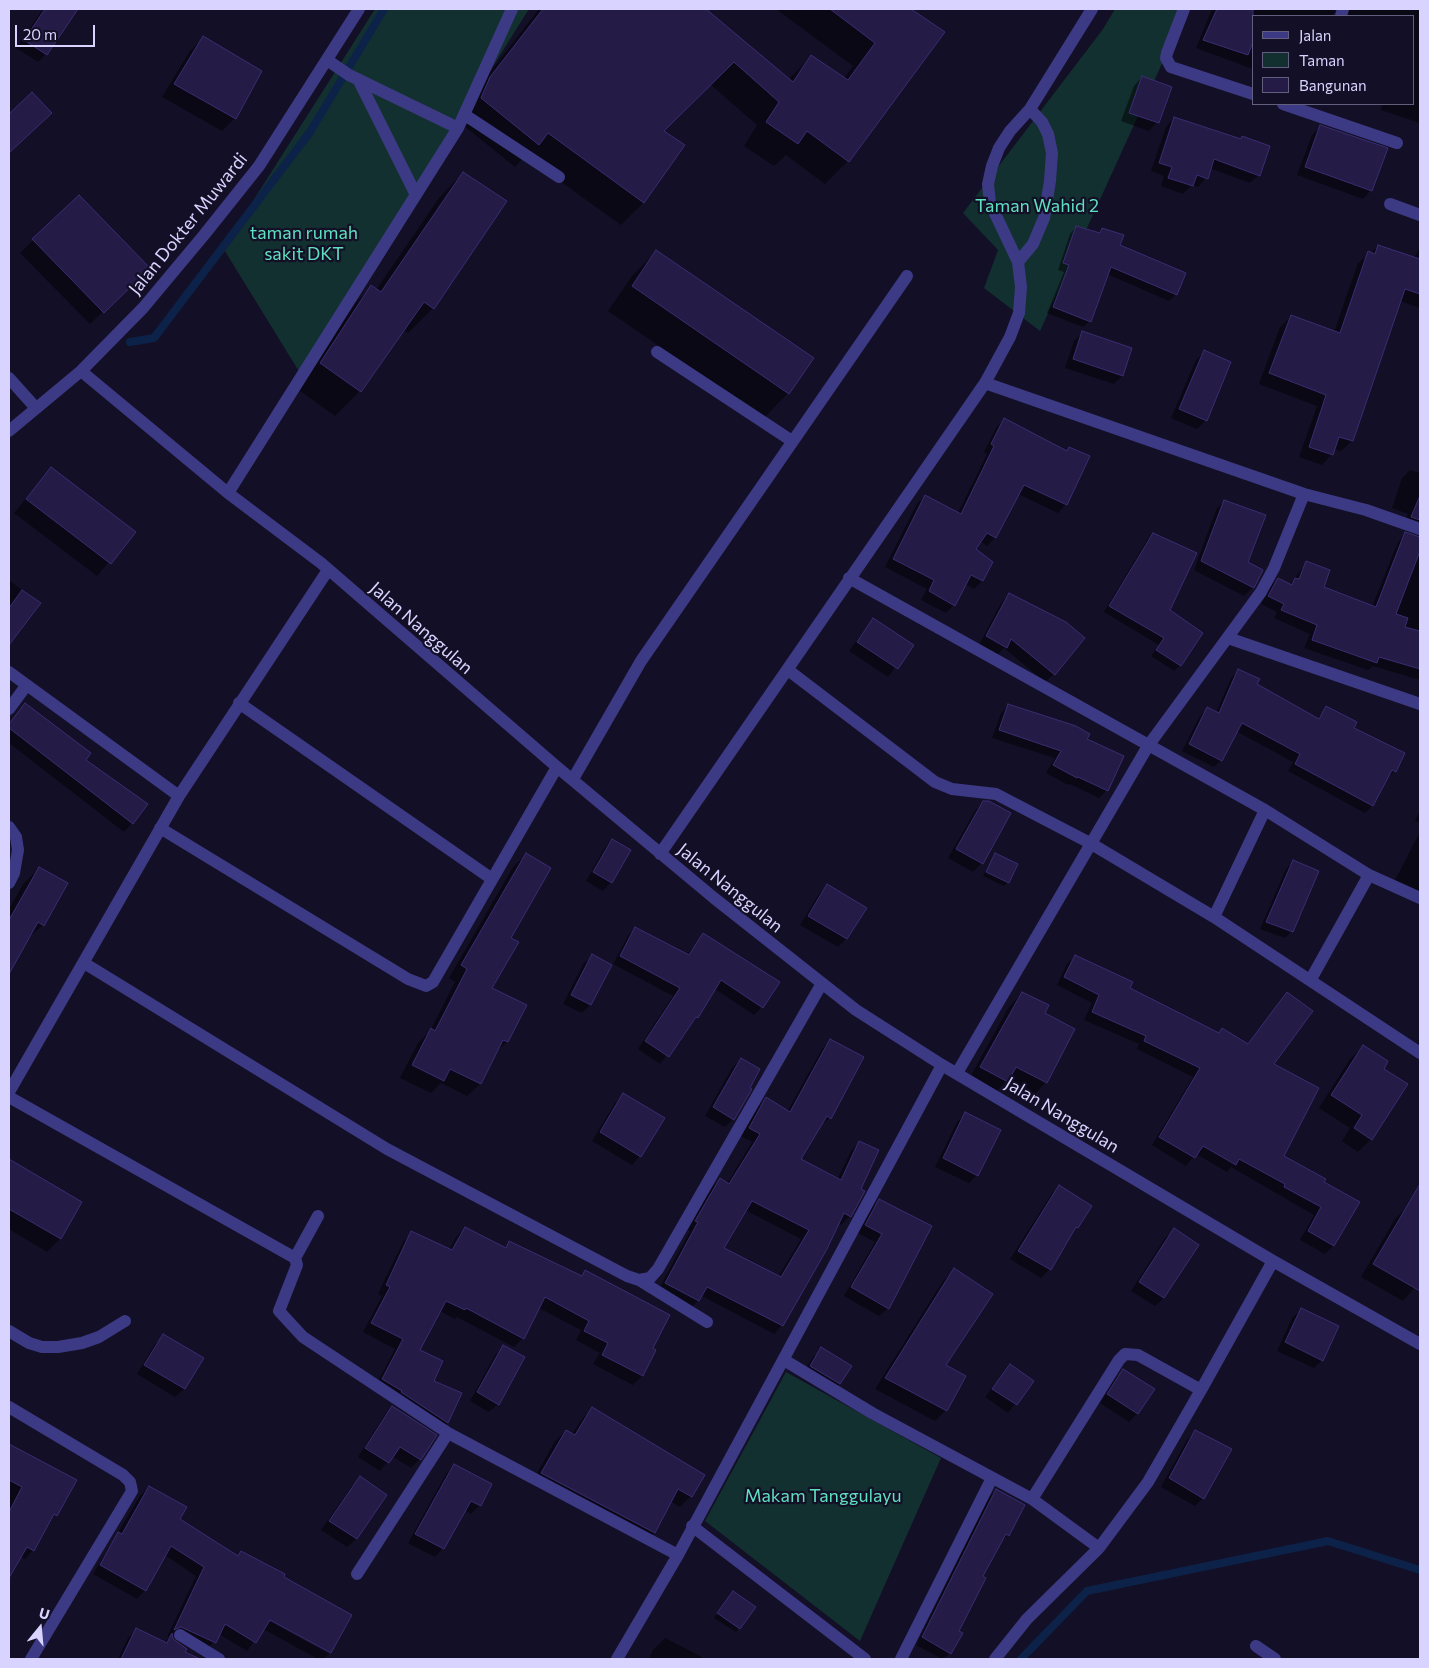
<!DOCTYPE html>
<html>
<head>
<meta charset="utf-8">
<style>
	body { margin:0 }
	#map { position:relative; width:1429px; height:1668px; overflow:hidden; background:#130f26; font-family:Commissioner,sans-serif }
	canvas { display:block }
	.frame { position:absolute; inset:0; border:10px solid #d9d4ff; pointer-events:none }
	.legend { position:absolute; left:1252px; top:15px; width:162px; height:90px; box-sizing:border-box; background:#130f26; border:1px solid #625e7d; margin:0; padding:6px 9px; list-style:none; font-size:15px; color:#d9d4ff }
	.legend li { display:flex; align-items:center; gap:10px; height:25px }
	.legend b { width:25px; border:1px solid #625e7d }
	.north { position:absolute; left:15px; top:1603px; width:50px; height:50px; -webkit-text-stroke:4px #130f26; paint-order:stroke; rotate:17deg; font-size:14px; font-weight:700; line-height:20px; text-align:center; color:#d9d4ff }
	.north::after { content:''; display:block; margin:auto; width:18px; height:22px; background:#d9d4ff; clip-path:polygon(50% 0,100% 100%,50% 72%,0 100%) }
	.scale { position:absolute; left:15px; top:25px; width:80px; height:22px; box-sizing:border-box; border:2px solid #d9d4ff; border-top:0; padding-left:6px; font-size:15px; line-height:18px; white-space:nowrap; color:#d9d4ff; -webkit-text-stroke:4px #130f26; paint-order:stroke }
</style>
</head>
<body>
<div id="map">
<canvas width="1429" height="1668"></canvas>
<div class="frame"></div>
<ul class="legend">
<li><b style="height:6px;background:#3d3a85"></b>Jalan</li>
<li><b style="height:14px;background:#12302f"></b>Taman</li>
<li><b style="height:14px;background:#241b47"></b>Bangunan</li>
</ul>
<div class="north">U</div>
<div class="scale">20 m</div>
</div>
<script>
const g = document.querySelector('canvas').getContext('2d');
g.lineJoin = 'round';
function paint(path, color) { g.fillStyle = color; g.fill(path, 'evenodd'); }
const shape = rows => new Path2D(rows.map(r => 'M' + r).join(''));
function trace(path, color, width, dash) { g.strokeStyle = color; g.lineWidth = width; g.lineCap = dash ? 'butt' : 'round'; g.setLineDash(dash || []); g.stroke(path); }
function drawText(font, color, halo, rows, align = 'center') {
  g.font = font + ' Commissioner,sans-serif'; g.lineWidth = 4.5; g.setLineDash([]); g.textBaseline = 'middle'; g.strokeStyle = halo; g.fillStyle = color; for (const [text, x, y, turn = 0] of rows) {
    g.save(); g.translate(x, y); g.rotate((+turn || 0) * Math.PI / 180); g.textAlign = isNaN(turn) ? turn : align; if (halo) g.strokeText(text, 0, 0); g.fillText(text, 0, 0); g.restore();
  }
}
paint(shape([
	[375,9,529,9,300,373,223,248],
	[1115,9,1183,9,1165,57,1040,331,984,288,998,250,963,213,1103,29],
	[786,1372,941,1458,860,1641,705,1521]
]), '#12302f');
paint(shape([
	[43,9,76,10,46,54,38,62,16,48],
	[539,9,704,9,788,80,811,57,844,78,853,66,776,9,909,9,943,32,848,161,825,184,786,155,774,166,744,146,757,125,710,84,662,131,644,202,621,225,525,156,515,167,458,121,467,102],
	[1212,9,1420,9,1420,123,1381,110,1382,104,1413,104,1413,16,1342,16,1341,12,1336,9,1332,16,1253,16,1253,69,1196,48],
	[203,38,235,118,222,131,162,97,190,51],
	[1142,77,1157,122,1149,131,1121,121,1134,86],
	[1174,118,1239,140,1242,137,1259,175,1250,183,1210,168,1206,178,1198,187,1192,185,1183,194,1161,186,1164,176,1151,171,1166,127],
	[1320,127,1371,190,1363,199,1297,175,1312,135],
	[463,173,506,202,433,308,408,333,403,330,360,391,335,416,296,388,347,312,371,287,376,290,439,198],
	[79,196,135,281,90,324,20,253],
	[1076,227,1097,234,1102,229,1119,245,1185,273,1175,295,1169,301,1107,274,1090,321,1083,327,1047,313,1064,272,1058,270,1070,234],
	[1379,246,1414,258,1420,247,1420,308,1400,301,1352,441,1341,451,1334,449,1332,454,1322,465,1299,457,1317,406,1259,384,1280,327,1291,317,1334,332,1358,263],
	[656,252,788,393,764,418,608,311,632,276],
	[1082,333,1122,376,1114,384,1065,368,1074,341],
	[1204,352,1206,420,1197,429,1171,418,1196,360],
	[1004,419,1066,451,1070,448,1066,504,1058,513,1018,494,995,538,987,546,980,541,974,549,991,563,982,581,974,589,965,584,954,605,946,613,921,600,927,589,885,567,917,504,925,496,958,513,987,454,984,452,996,428],
	[51,468,134,532,97,576,14,513],
	[1410,470,1420,473,1420,548,1418,555,1420,555,1420,680,1373,666,1368,670,1304,648,1310,634,1274,618,1277,612,1261,604,1270,587,1278,579,1290,585,1306,563,1322,587,1372,607,1398,542,1406,534,1420,538,1418,531,1404,525,1408,514,1392,508,1402,478],
	[1224,501,1253,587,1244,596,1194,570,1216,510],
	[1153,534,1180,665,1174,671,1151,656,1159,645,1104,612,1147,540],
	[9,580,39,603,9,642],
	[1009,594,1054,674,1045,682,1004,648,997,655,979,645,1001,603],
	[873,619,912,645,888,677,849,651],
	[1238,670,1256,685,1317,719,1327,707,1352,728,1395,771,1386,778,1372,806,1365,813,1288,771,1293,762,1236,731,1221,760,1214,767,1182,751,1200,716,1207,709,1216,713,1231,678],
	[25,705,84,760,132,823,124,832,9,743,9,723],
	[1009,705,1085,739,1107,790,1099,798,1070,784,1068,785,1046,773,1055,758,992,738,1001,713],
	[983,802,1009,814,982,863,973,872,948,858,975,811],
	[1420,810,1420,823,1415,821],
	[1420,832,1420,892,1394,882],
	[612,840,611,882,603,891,586,881,604,849],
	[995,854,1008,882,1004,886,983,876],
	[526,855,509,938,490,988,525,1006,507,1042,494,1054,480,1084,467,1096,441,1083,431,1093,400,1078,418,1043,430,1031,455,982,449,978,513,867],
	[1293,862,1292,931,1285,938,1260,929,1286,869],
	[39,869,43,925,27,939,9,971,9,909,24,883],
	[827,886,846,939,838,947,800,925,819,894],
	[635,928,687,955,703,935,762,1007,754,1015,715,989,697,1017,660,1064,638,1049,673,996,613,964,628,936],
	[592,956,610,965,590,1005,582,1013,563,1004,583,964],
	[1075,956,1128,989,1218,1034,1222,1030,1247,1045,1288,994,1272,1064,1282,1157,1358,1202,1333,1246,1325,1254,1300,1240,1314,1215,1231,1167,1227,1172,1196,1154,1186,1166,1152,1145,1193,1077,1137,1049,1139,1044,1084,1020,1092,1003,1057,985,1067,964],
	[1022,993,1043,1014,1046,1082,1033,1096,1006,1082,993,1095,968,1081,1009,1007],
	[830,1040,830,1118,820,1125,799,1159,837,1180,851,1151,860,1142,859,1190,850,1216,841,1225,838,1223,782,1325,774,1334,702,1296,690,1309,658,1291,690,1231,688,1230,711,1188,720,1180,727,1184,752,1142,741,1136,758,1107,766,1099,787,1112,822,1049],
	[745,1210,801,1239,778,1277,722,1249],
	[1363,1047,1371,1139,1358,1152,1342,1141,1350,1128,1319,1108,1350,1059],
	[741,1059,733,1119,725,1127,705,1116,732,1068],
	[624,1094,640,1156,632,1165,592,1141,615,1103],
	[966,1114,977,1175,969,1183,935,1167,957,1122],
	[13,1163,81,1203,60,1239,47,1252,9,1229,9,1167],
	[1059,1186,1090,1207,1070,1234,1050,1269,1041,1278,1010,1259,1051,1195],
	[880,1200,888,1308,879,1316,844,1296,875,1242,858,1233,871,1208],
	[1408,1206,1420,1214,1420,1281,1403,1301,1361,1277,1395,1219],
	[465,1228,504,1248,509,1243,580,1277,585,1272,655,1350,642,1376,633,1385,593,1364,600,1353,576,1340,581,1330,539,1308,523,1338,514,1347,457,1317,455,1319,440,1311,419,1351,432,1381,460,1393,447,1423,438,1432,374,1389,395,1349,363,1332,382,1296,378,1294,403,1242,412,1233,449,1250,456,1237],
	[1174,1230,1164,1298,1155,1306,1131,1291,1165,1238],
	[954,1270,944,1366,946,1410,935,1421,875,1389,943,1281],
	[1301,1310,1322,1360,1314,1368,1277,1351,1292,1318],
	[164,1335,202,1358,184,1389,175,1397,137,1374,155,1344],
	[504,1346,498,1404,489,1412,470,1401,495,1355],
	[822,1349,850,1366,839,1384,831,1392,802,1375,813,1357],
	[1010,1366,1032,1381,1008,1413,985,1397],
	[1123,1370,1153,1389,1137,1414,1129,1422,1100,1403,1115,1379],
	[392,1407,435,1436,420,1459,411,1468,392,1456,380,1471,358,1457,384,1416],
	[592,1409,703,1475,691,1496,680,1507,670,1501,654,1533,644,1543,531,1484,555,1441,566,1431,572,1434,582,1419],
	[1195,1431,1203,1498,1195,1506,1161,1487,1187,1440],
	[9,1445,75,1481,33,1550,25,1559,20,1556,9,1576],
	[454,1465,491,1485,480,1505,471,1514,465,1510,443,1548,435,1557,408,1543,446,1474],
	[360,1477,386,1495,356,1539,347,1547,321,1530,352,1486],
	[149,1487,179,1520,237,1557,241,1553,351,1615,330,1653,265,1616,264,1618,329,1654,323,1659,318,1659,263,1629,247,1651,219,1634,207,1650,172,1635,167,1637,196,1576,165,1555,145,1590,137,1599,93,1574,140,1496],
	[996,1490,1008,1535,1001,1542,981,1576,950,1653,942,1659,916,1645,989,1497],
	[730,1596,739,1628,736,1632,714,1618],
	[137,1630,164,1643,171,1635,172,1640,185,1649,181,1659,118,1659,128,1638],
	[665,1638,702,1657,701,1659,649,1659,653,1650]
]), '#0007');
trace(shape([
	[130,342,154,338,310,132,384,9],
	[1021,1659,1087,1591,1328,1541,1420,1570]
]), '#0c2248', 8);
const building = shape([
	[45,9,78,9,47,55,24,40,45,9],
	[543,9,706,9,793,82,811,55,848,80,875,43,830,9,911,9,945,32,849,162,807,131,798,144,766,122,779,102,734,62,664,131,685,145,644,203,548,133,539,145,481,98,490,77,543,9],
	[1217,9,1253,9,1253,42,1248,55,1203,40,1217,9],
	[203,36,262,71,236,119,174,84,203,36],
	[1142,76,1172,87,1159,123,1129,113,1142,76],
	[32,92,52,113,9,153,9,114,32,92],
	[1174,117,1241,139,1242,136,1270,146,1260,176,1214,159,1208,179,1197,175,1193,186,1168,178,1172,167,1159,163,1174,117],
	[1320,125,1388,148,1372,191,1305,167,1320,125],
	[463,172,507,201,434,309,424,302,361,392,320,363,371,285,381,292,463,172],
	[79,195,150,268,104,313,32,239,79,195],
	[1076,226,1100,233,1102,228,1124,235,1120,245,1186,273,1177,295,1111,267,1091,322,1053,307,1069,265,1063,263,1076,226],
	[1378,245,1420,259,1420,294,1405,289,1353,441,1339,437,1333,455,1309,447,1326,395,1269,373,1291,315,1340,333,1368,251,1375,254,1378,245],
	[656,250,814,358,789,394,632,286,656,250],
	[1082,331,1132,348,1123,376,1073,359,1082,331],
	[1204,350,1231,362,1207,421,1179,409,1204,350],
	[1004,418,1067,451,1069,447,1090,456,1067,505,1024,485,996,538,987,533,976,549,993,562,983,581,971,575,955,606,929,591,934,580,893,559,925,495,961,514,994,446,991,444,1004,418],
	[51,467,136,532,111,564,26,499,51,467],
	[1419,498,1420,498,1420,520,1411,517,1419,498],
	[1224,500,1266,515,1248,562,1263,570,1254,588,1201,561,1224,500],
	[1405,532,1420,537,1420,551,1396,614,1408,618,1405,627,1420,631,1420,669,1379,657,1377,663,1312,640,1317,625,1281,610,1284,604,1268,596,1278,578,1292,585,1295,578,1299,579,1306,561,1330,570,1324,587,1376,607,1405,532],
	[1153,533,1197,553,1170,610,1203,633,1181,666,1156,650,1164,638,1109,606,1153,533],
	[22,590,41,603,9,645,9,608,22,590],
	[1009,593,1066,622,1085,638,1055,675,1011,639,1007,648,986,636,1009,593],
	[873,618,914,645,898,669,857,642,873,618],
	[1238,669,1260,679,1257,684,1319,719,1326,706,1357,722,1354,728,1405,753,1396,772,1392,770,1373,806,1295,764,1300,754,1242,723,1222,761,1189,744,1207,707,1219,713,1238,669],
	[25,703,91,753,86,760,148,804,133,824,9,728,9,724,25,703],
	[1008,704,1076,726,1090,734,1087,739,1124,756,1108,791,1078,777,1077,778,1053,765,1061,751,999,730,1008,704],
	[983,801,989,801,1011,813,983,864,956,849,983,801],
	[612,839,631,850,612,883,593,872,612,839],
	[526,853,551,868,511,938,519,942,492,988,527,1005,508,1042,503,1040,481,1084,450,1069,444,1081,412,1065,431,1028,435,1031,467,969,461,965,526,853],
	[995,853,1018,864,1009,883,986,872,995,853],
	[1293,860,1319,871,1293,932,1266,922,1293,860],
	[39,867,68,883,44,926,38,922,9,974,9,920,39,867],
	[827,884,867,908,847,939,808,916,827,884],
	[635,927,689,955,703,933,780,982,763,1008,721,980,698,1018,696,1017,669,1057,645,1041,680,988,620,956,635,927],
	[592,954,612,965,591,1005,571,995,592,954],
	[1075,955,1133,982,1130,988,1219,1033,1222,1028,1248,1044,1287,992,1313,1011,1274,1064,1319,1088,1284,1156,1326,1179,1324,1182,1360,1202,1334,1246,1308,1231,1321,1207,1284,1187,1285,1184,1239,1159,1236,1165,1203,1146,1195,1158,1159,1137,1200,1068,1144,1041,1146,1036,1092,1012,1099,995,1064,977,1075,955],
	[1022,992,1049,1005,1045,1013,1075,1029,1047,1083,1016,1067,1008,1082,980,1067,1022,992],
	[830,1039,864,1057,831,1119,827,1116,801,1159,841,1180,859,1141,879,1150,861,1189,865,1191,851,1217,844,1213,827,1249,783,1326,707,1287,699,1301,665,1283,698,1222,695,1221,720,1178,729,1184,760,1134,749,1128,766,1097,790,1112,830,1039],
	[752,1201,809,1230,781,1277,724,1248,752,1201],
	[1363,1045,1388,1061,1384,1069,1408,1084,1372,1140,1354,1128,1362,1115,1331,1095,1363,1045],
	[741,1058,760,1069,750,1088,752,1089,734,1120,713,1107,741,1058],
	[623,1093,665,1118,641,1157,600,1132,623,1093],
	[965,1112,1001,1130,978,1176,943,1158,965,1112],
	[9,1159,82,1202,61,1239,9,1209,9,1159],
	[1420,1184,1420,1291,1373,1264,1420,1184],
	[1059,1185,1092,1206,1078,1228,1076,1227,1051,1270,1018,1251,1059,1185],
	[879,1199,932,1226,889,1309,851,1287,882,1234,865,1225,879,1199],
	[465,1227,506,1248,509,1241,582,1276,585,1270,670,1315,653,1348,656,1350,643,1376,602,1355,608,1343,584,1331,589,1321,545,1297,524,1339,466,1308,465,1310,446,1301,420,1350,443,1361,434,1381,462,1393,448,1423,401,1392,402,1391,382,1379,403,1339,371,1323,390,1287,386,1285,411,1231,452,1250,465,1227],
	[1174,1228,1199,1245,1164,1298,1139,1282,1174,1228],
	[954,1268,993,1294,946,1365,966,1376,947,1411,885,1378,954,1268],
	[1301,1308,1339,1326,1323,1361,1285,1342,1301,1308],
	[163,1334,204,1358,185,1389,144,1365,163,1334],
	[503,1345,525,1357,499,1405,477,1392,503,1345],
	[821,1347,852,1366,840,1384,810,1366,821,1347],
	[1010,1364,1034,1381,1017,1405,992,1389,1010,1364],
	[1123,1369,1155,1389,1138,1414,1107,1394,1123,1369],
	[392,1406,437,1435,421,1460,400,1447,389,1463,365,1448,392,1406],
	[592,1407,705,1475,692,1497,678,1489,655,1533,541,1473,566,1430,575,1435,592,1407],
	[1195,1430,1232,1449,1204,1499,1169,1478,1195,1430],
	[9,1444,77,1480,57,1516,54,1514,34,1551,27,1547,9,1578,9,1512,22,1487,9,1480,9,1444],
	[454,1464,492,1484,481,1506,471,1501,444,1549,415,1534,454,1464],
	[360,1476,387,1495,357,1539,329,1521,360,1476],
	[149,1486,187,1507,180,1519,238,1556,241,1551,285,1574,284,1577,352,1615,331,1653,270,1620,256,1643,225,1624,216,1643,181,1627,174,1630,204,1567,171,1546,146,1591,100,1565,118,1532,122,1534,149,1486],
	[996,1489,1025,1505,1009,1536,1006,1534,983,1576,986,1578,959,1631,963,1633,951,1654,922,1637,996,1489],
	[733,1591,756,1607,740,1629,717,1613,733,1591],
	[136,1628,167,1643,172,1633,173,1639,187,1649,185,1652,200,1659,121,1659,136,1628]
]);
paint(building, '#241b47');
trace(building, '#3b2d73', 1);
trace(shape([
	[1184,9,1167,53,1166,58,1171,67,1253,94],
	[1341,16,1343,9],
	[327,60,349,75,458,128],
	[358,79,416,195],
	[1283,104,1397,143],
	[465,115,559,177],
	[1390,204,1420,215],
	[1018,262,1033,244,1044,218,1050,181,1052,153,1048,134,1042,122,1030,109],
	[657,352,792,441],
	[81,371,228,493,321,563,557,767,714,898,856,1010,942,1065,1273,1261,1420,1344],
	[9,378,35,407],
	[985,383,1304,494,1366,510,1420,529],
	[9,431,81,371,143,308,204,235,259,166,359,9],
	[228,493,458,128,512,9],
	[849,578,1265,810,1369,875],
	[1228,638,1420,704],
	[788,670,935,782,952,789,996,794,1090,843,1214,917,1420,1053],
	[9,672,179,796],
	[239,703,492,879],
	[9,709,26,686],
	[573,779,641,661,907,276],
	[9,827,16,837,18,850,14,873,9,883],
	[160,828,408,979,426,986,433,982,557,767],
	[660,854,985,383,1010,337,1019,313,1021,287,1018,262,990,203,988,184,992,166,999,148,1010,131,1030,109,1092,9],
	[1214,917,1265,810],
	[84,963,387,1149,627,1276,639,1280,650,1278,658,1269,821,985],
	[1311,979,1369,875,1420,898],
	[957,1073,1148,746,1261,592,1274,568,1304,494],
	[9,1092,179,796,328,570],
	[9,1097,295,1258,318,1216],
	[295,1258,297,1265,279,1311,303,1337,448,1433,678,1555],
	[639,1280,707,1322],
	[9,1331,29,1343,42,1347,58,1347,82,1343,99,1337,125,1321],
	[784,1360,872,1413,1032,1499,1119,1360,1125,1354,1138,1355,1201,1390,1273,1261],
	[9,1407,123,1475,130,1482,132,1491,31,1659],
	[692,1526,865,1659],
	[1099,1548,1148,1482,1201,1390],
	[357,1574,448,1433],
	[180,1635,219,1659],
	[1256,1646,1275,1659],
	[617,1659,678,1555,942,1065],
	[901,1659,992,1478],
	[995,1659,1027,1619,1099,1548,1032,1499]
]), '#3d3a85', 12);
drawText('18px', '#5fe0c0', '#130f26', [
	["Taman Wahid 2",1037,206],
	["taman rumah",304,233],
	["sakit DKT",304,254],
	["Makam Tanggulayu",823,1496]
]);
drawText('18px', '#d9d4ff', '#130f26', [
	["Jalan Dokter Muwardi",188,224,-51],
	["Jalan Nanggulan",421,628,41],
	["Jalan Nanggulan",730,888,39],
	["Jalan Nanggulan",1062,1115,31]
]);
</script>
</body>
</html>
